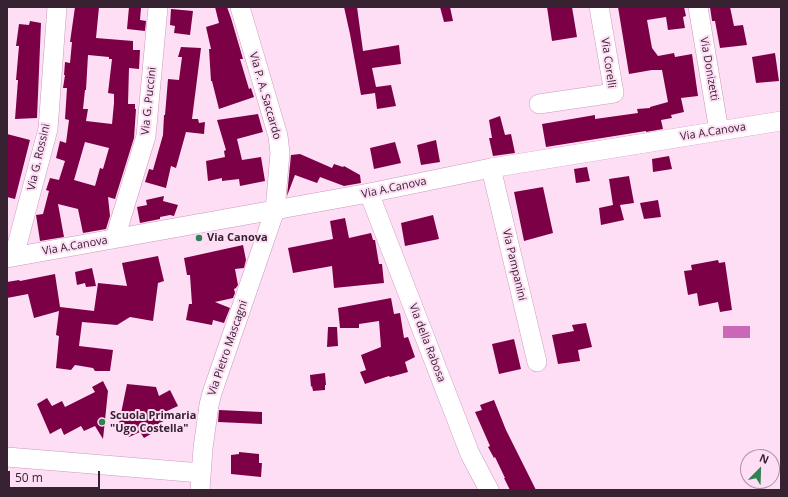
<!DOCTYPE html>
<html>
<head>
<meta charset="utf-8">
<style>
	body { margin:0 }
	#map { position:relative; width:788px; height:497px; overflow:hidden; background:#fedef5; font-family:"Open Sans",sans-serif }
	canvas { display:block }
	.frame { position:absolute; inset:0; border:8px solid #362231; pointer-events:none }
	.north { position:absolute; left:740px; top:449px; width:40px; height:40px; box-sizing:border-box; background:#fedef5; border:1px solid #ae93a7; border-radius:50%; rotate:23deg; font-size:11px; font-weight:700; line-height:16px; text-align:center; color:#362231 }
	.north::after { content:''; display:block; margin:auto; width:14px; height:18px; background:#308254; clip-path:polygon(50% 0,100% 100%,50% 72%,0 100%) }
	.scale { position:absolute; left:8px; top:471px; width:92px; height:18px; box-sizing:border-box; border:2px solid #362231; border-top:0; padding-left:5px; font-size:12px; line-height:14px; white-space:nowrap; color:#362231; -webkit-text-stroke:3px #fedef5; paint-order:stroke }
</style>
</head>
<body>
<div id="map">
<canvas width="788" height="497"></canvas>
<div class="frame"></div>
<div class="north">N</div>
<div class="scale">50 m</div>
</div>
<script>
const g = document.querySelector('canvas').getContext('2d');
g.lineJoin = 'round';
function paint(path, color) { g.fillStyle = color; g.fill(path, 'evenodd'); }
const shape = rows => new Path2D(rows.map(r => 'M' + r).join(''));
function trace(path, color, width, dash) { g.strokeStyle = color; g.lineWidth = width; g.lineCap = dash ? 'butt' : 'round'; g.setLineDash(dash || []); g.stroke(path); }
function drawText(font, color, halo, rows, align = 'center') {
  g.font = font + ' "Open Sans",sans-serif'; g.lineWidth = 4; g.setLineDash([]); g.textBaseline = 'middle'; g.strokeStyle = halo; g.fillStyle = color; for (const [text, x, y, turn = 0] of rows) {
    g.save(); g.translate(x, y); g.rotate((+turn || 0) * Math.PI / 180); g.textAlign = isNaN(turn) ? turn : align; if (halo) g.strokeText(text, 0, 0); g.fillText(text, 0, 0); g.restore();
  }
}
paint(shape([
	[723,326,750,326,750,338,723,338]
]), '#ca67b6');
paint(shape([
	[75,7,99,7,96,38,133,41,133,50,140,50,139,69,129,68,128,104,135,104,135,109,136,109,134,138,115,199,108,197,110,216,106,229,83,233,78,209,58,204,64,237,40,241,36,215,43,214,49,191,46,190,50,178,59,180,65,161,56,158,60,141,66,143,69,120,65,119,67,88,63,88,65,75,64,75,65,62,70,63,72,42,70,42],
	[88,55,109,57,109,59,112,59,108,93,114,94,114,103,112,124,86,121,88,109,83,109,85,90,86,90],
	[85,142,109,148,103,169,100,168,95,186,74,180],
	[129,7,141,8,140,20,146,21,145,31,127,29],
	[215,7,227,7,231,18,243,59,240,59,249,89,251,88,254,97,219,109,212,81,211,81,209,49,211,49,206,27,219,23],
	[344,7,357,7,363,51,399,45,401,64,372,68,376,87,391,85,396,106,377,109,375,93,361,95,350,34],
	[440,7,450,7,453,21,444,22],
	[547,7,572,7,577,37,552,41],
	[618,7,684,7,686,16,683,17,685,28,668,30,666,17,647,20,652,48,658,56,674,53,675,57,692,54,698,96,681,98,684,112,671,115,672,118,661,120,663,129,646,132,646,131,546,147,542,124,595,115,595,119,638,113,637,109,650,108,650,107,668,102,662,70,652,70,629,74],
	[710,7,730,7,734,26,743,25,747,45,720,48,715,21,712,21],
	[171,9,193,11,190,35,174,33,175,26,170,25],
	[30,21,41,23,37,118,15,119,18,80,16,80,19,46,16,46,19,24,29,25],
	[181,47,201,48,192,119,198,119,199,123,205,122,204,134,186,132,176,168,171,166,166,188,145,182,149,169,153,170,163,135,164,115,165,115,168,79,179,80,182,57,178,57],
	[775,53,779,81,756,83,752,57],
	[258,114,263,132,237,139,242,160,261,157,265,181,240,186,239,179,222,181,222,178,208,181,206,161,225,157,224,151,226,150,217,120],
	[500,116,505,135,511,134,515,153,493,156,489,138,492,138,489,120],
	[7,134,30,140,15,199,7,197],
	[436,140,440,162,421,165,417,145],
	[395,142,401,163,374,169,370,148],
	[300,154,332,168,334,164,343,167,344,166,360,175,361,183,344,186,320,177,317,183,295,175,287,196,291,155],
	[669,156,672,169,653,172,652,159],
	[587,167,590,181,576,183,574,169],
	[629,176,634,203,620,205,624,220,601,225,599,208,613,205,609,179],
	[543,187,553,233,524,241,514,192],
	[164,196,163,201,178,205,174,216,170,215,160,217,160,219,140,223,137,207,147,205,146,200],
	[658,200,661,217,644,219,640,203],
	[433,215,439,239,405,246,401,223],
	[345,218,349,238,371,233,373,240,375,240,379,264,382,264,384,283,334,288,332,266,293,273,288,248,333,239,330,221],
	[243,245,246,260,244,268,235,269,238,285,236,288,234,289,235,293,233,298,215,302,230,308,224,323,213,320,212,325,186,320,189,304,192,304,190,275,187,275,184,258],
	[158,256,164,281,158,283,153,321,130,317,117,325,82,322,79,346,113,350,110,371,95,371,93,368,75,365,71,370,56,368,59,336,56,335,59,311,34,318,28,294,7,298,7,282,19,280,20,281,55,274,60,307,94,311,98,283,127,286,122,263],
	[718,260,719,263,725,262,732,310,720,312,718,302,699,306,697,293,688,295,684,271,692,270,691,265],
	[92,268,96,286,86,287,85,283,77,285,75,272],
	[391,298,394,314,400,313,404,338,408,337,415,357,405,362,408,372,390,377,389,376,365,384,360,372,366,370,361,355,381,347,379,321,359,324,359,328,340,328,338,308],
	[586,323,592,347,578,350,580,361,558,364,552,335,574,331,572,325],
	[328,327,337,327,338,346,327,347],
	[514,339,521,369,499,374,492,344],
	[325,373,326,385,325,385,325,390,313,391,312,386,311,387,310,375],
	[103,381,108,391,103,439,95,426,84,431,81,426,64,435,61,428,50,434,37,404,47,398,52,406,62,401,65,407,95,392,92,387],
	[127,384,156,387,159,396,170,390,178,406,167,411,170,417,152,428,154,432,144,438,140,432,129,437,124,430,117,433],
	[494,400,506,430,536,490,510,490,504,478,505,478,495,457,494,458,488,447,490,446,475,412,482,410,480,405],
	[219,410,262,412,262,424,218,422],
	[239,452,259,454,259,463,262,463,261,477,231,474,231,455,239,454]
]), '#7c0046');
const minor = shape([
	[698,7,719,131],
	[539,104,614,93,599,7],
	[491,168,537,362],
	[369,193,470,454,489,490],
	[115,238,146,136,158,7],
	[14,256,48,129,57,7],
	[7,258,369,193,491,168,781,121],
	[7,457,201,473],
	[200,490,203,448,209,405,212,393,275,210,280,153,278,136,240,7]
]);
trace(minor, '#cb99bf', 20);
trace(minor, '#fff', 19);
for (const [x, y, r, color] of [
	[199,238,4,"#308254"],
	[102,422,4,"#308254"]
]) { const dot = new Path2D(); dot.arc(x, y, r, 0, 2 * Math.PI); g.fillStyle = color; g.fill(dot); trace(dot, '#fedef5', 1.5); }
drawText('11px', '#362231', '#fedef5', [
	["Via Corelli",608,63,82],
	["Via Donizetti",709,69,80],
	["Via P. A. Saccardo",265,96,74],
	["Via G. Puccini",149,101,-84],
	["Via A.Canova",713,132,-9],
	["Via G. Rossini",39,157,-77],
	["Via A.Canova",394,188,-12],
	["Via A.Canova",75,246,-10],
	["Via Pampanini",514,265,77],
	["Via della Rabosa",427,343,69],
	["Via Pietro Mascagni",228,348,-71]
]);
drawText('bold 11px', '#362231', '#fedef5', [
	["Via Canova",207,238],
	["Scuola Primaria",110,416],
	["\"Ugo Costella\"",110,429]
], 'left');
</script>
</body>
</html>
